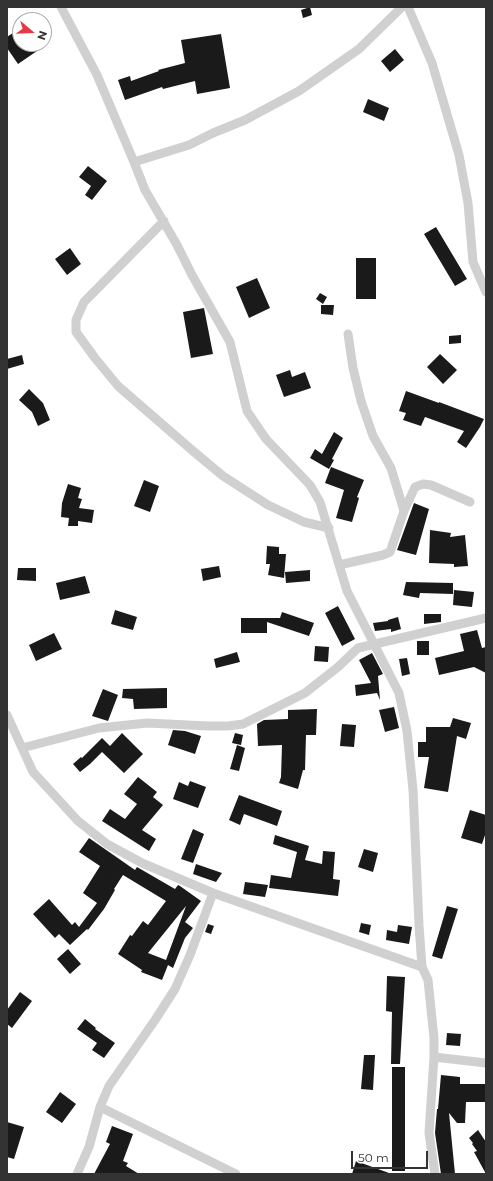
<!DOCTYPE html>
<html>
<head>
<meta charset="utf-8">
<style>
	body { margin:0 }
	#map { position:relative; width:493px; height:1181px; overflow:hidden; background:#fff; font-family:Montserrat,sans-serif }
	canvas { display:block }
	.frame { position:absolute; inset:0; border:8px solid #333; pointer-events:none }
	.north { position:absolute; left:12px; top:12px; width:40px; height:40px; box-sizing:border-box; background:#fff; border:1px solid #adadad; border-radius:50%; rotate:109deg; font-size:11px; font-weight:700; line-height:16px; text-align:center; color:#333 }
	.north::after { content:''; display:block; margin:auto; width:14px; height:18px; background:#e63946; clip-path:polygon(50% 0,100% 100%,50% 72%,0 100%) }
	.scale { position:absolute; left:351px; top:1151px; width:77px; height:18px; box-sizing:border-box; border:2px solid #333; border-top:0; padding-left:5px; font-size:12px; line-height:14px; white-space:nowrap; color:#333; -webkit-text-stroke:3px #fff; paint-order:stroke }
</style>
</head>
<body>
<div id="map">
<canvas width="493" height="1181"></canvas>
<div class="frame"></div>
<div class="north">N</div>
<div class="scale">50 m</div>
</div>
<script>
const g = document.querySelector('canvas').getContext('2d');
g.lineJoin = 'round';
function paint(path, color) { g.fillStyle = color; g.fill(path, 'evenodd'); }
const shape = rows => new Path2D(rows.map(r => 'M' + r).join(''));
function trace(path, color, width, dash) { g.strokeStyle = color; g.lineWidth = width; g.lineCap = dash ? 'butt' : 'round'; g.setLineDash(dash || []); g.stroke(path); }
paint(shape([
	[310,7,312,15,303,18,301,10],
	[20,28,20,44,33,44,37,51,18,64,7,48,7,37],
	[221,34,230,88,197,94,195,81,163,89,162,87,125,100,118,80,130,76,131,81,159,71,158,70,185,63,181,40],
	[395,49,404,60,390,72,381,61],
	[368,99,389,108,384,121,363,112],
	[88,166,107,181,92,200,85,195,91,186,79,177],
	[436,227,467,279,455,286,424,234],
	[70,248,81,264,67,275,55,259],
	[356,258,376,258,376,299,356,299],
	[257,278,270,308,249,318,236,287],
	[320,293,327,297,323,304,316,299],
	[321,305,334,305,333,315,321,314],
	[204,308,213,354,191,358,183,312],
	[461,335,461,343,449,344,449,336],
	[440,354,457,370,443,384,427,367],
	[22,355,24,364,7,369,7,359],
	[290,370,292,377,305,372,311,388,284,397,276,375],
	[29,389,43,403,50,420,38,426,32,412,19,400],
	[406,391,439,403,439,402,484,419,480,427,466,448,457,442,464,431,425,417,421,426,403,420,406,413,399,411],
	[334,432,343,438,332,459,334,460,329,469,310,458,315,449,322,454],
	[331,467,364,480,357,497,359,498,352,522,336,518,344,490,325,483],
	[144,480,159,486,150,512,134,506],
	[68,484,81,488,78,498,82,499,79,508,94,510,92,523,78,521,78,526,68,526,69,518,61,517,62,503],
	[414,503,429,509,416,555,397,550],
	[430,530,451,533,450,537,465,535,468,566,454,567,454,564,429,563],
	[267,546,279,547,279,554,286,554,284,578,268,575,270,564,266,564],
	[219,566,221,577,203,581,201,569],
	[18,568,36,568,36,581,17,580],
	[310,570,310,581,286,583,285,572],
	[85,576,90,593,60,600,56,583],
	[406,582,453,583,453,594,420,593,419,598,403,595],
	[454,590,474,592,472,607,453,605],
	[338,606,355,639,342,646,325,613],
	[115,610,137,617,133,630,111,624],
	[282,612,314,623,309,636,267,622,267,633,241,633,241,618,280,618],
	[424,614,441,614,441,622,424,624],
	[398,617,401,629,391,632,391,629,375,631,373,623,388,621,388,620],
	[477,630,482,648,486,647,486,673,474,667,439,675,435,658,464,651,460,634],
	[54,633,62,649,36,661,29,645],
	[417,641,429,641,429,655,417,655],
	[315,646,329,647,328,662,314,661],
	[237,652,240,662,216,668,214,659],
	[372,653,383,674,378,676,380,700,377,693,356,696,355,685,371,683,359,660],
	[407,658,410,674,402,676,399,659],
	[167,688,167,708,134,709,133,699,122,698,123,689],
	[103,689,118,695,108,721,92,716],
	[394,707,399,728,385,732,379,710],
	[317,709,316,735,306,735,305,770,303,770,298,789,279,783,281,777,282,745,258,746,257,724,264,720,288,719,288,710],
	[453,718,471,723,466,739,457,736,448,792,424,788,429,757,418,757,418,742,426,742,426,727,450,727],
	[342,724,356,725,354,747,340,746],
	[173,730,185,731,201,736,195,754,168,745],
	[122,733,143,754,124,773,102,752,90,764,80,772,73,764,81,757,82,758,102,738,110,746],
	[235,733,243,735,241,745,232,743],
	[237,745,245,748,239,771,230,769],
	[138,777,157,792,153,797,163,805,142,830,156,839,149,851,102,821,110,809,125,819,137,804,124,794],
	[190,781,206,787,198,808,173,799,179,782,188,786],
	[239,795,282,811,277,826,244,814,240,825,229,820],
	[470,810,486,815,486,832,482,844,461,838],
	[193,829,204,834,193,863,181,859],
	[275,835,309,846,305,860,322,864,323,851,335,852,333,879,340,880,338,896,269,888,271,875,291,878,297,852,273,844],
	[89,838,135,870,137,867,175,889,178,885,180,886,201,901,185,922,193,928,185,938,173,968,168,965,162,980,141,972,142,970,118,954,130,935,132,936,143,921,148,925,166,901,123,875,114,889,115,890,104,909,88,930,87,929,70,945,59,934,55,938,33,914,49,899,72,925,75,922,79,927,97,903,83,893,100,866,79,852],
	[186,906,166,960,148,953],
	[364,849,378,853,373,872,358,867],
	[196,864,222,873,216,882,193,874],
	[245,882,268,885,265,897,243,894],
	[447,906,458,909,442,959,432,956],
	[361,923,371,925,369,935,359,932],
	[208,924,214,926,211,934,205,932],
	[398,925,412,927,409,944,386,940,387,930,397,932],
	[68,949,81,964,70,974,57,959],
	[387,976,405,977,400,1064,391,1064,392,1012,386,1011],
	[20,992,32,1001,12,1028,7,1024,7,1010],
	[85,1019,96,1028,95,1029,115,1043,104,1058,92,1050,97,1043,77,1029],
	[447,1033,461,1034,460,1046,446,1045],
	[364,1055,375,1055,373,1090,361,1089],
	[392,1067,405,1067,405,1171,392,1171],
	[441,1075,460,1077,460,1084,486,1084,486,1102,466,1102,465,1123,457,1123,449,1113,455,1174,441,1174,435,1133,437,1109,438,1109],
	[60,1092,76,1104,62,1123,46,1112],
	[7,1122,24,1127,14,1159,7,1157],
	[112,1126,133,1134,123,1161,128,1163,126,1166,139,1174,94,1174,110,1144,106,1142],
	[478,1130,486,1142,486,1174,474,1152,477,1151,472,1144,473,1143,469,1138],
	[356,1161,389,1173,389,1174,352,1174]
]), '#1a1a1a');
trace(shape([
	[61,7,97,75,134,162,145,190,177,245,192,275,230,342,247,411,266,439,310,485,320,502,347,591,399,693,407,731,413,790,419,925,422,967,428,980,434,1038,434,1057,429,1133,435,1174],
	[408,7,432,63,459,155,468,203,473,262,486,292],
	[134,162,189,145,213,133,245,120,299,91,359,49,402,7],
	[164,221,84,302,76,320,76,332,95,358,118,386,193,451,223,476,268,505,304,522,329,528],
	[348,334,353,368,361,401,373,436,391,468,404,511],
	[339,565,383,555,390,552,404,511,415,487,423,484,431,485,470,502],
	[7,715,33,772,78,821,107,844,142,863,213,893,422,967],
	[22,748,99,728,147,723,208,726,228,726,243,724,305,693,338,667,358,648,486,618],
	[434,1057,486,1063],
	[100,1107,236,1174],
	[77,1174,89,1147,100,1107,109,1086,155,1020,175,989,190,955,213,893]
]), '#d0d0d0', 9);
</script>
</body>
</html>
